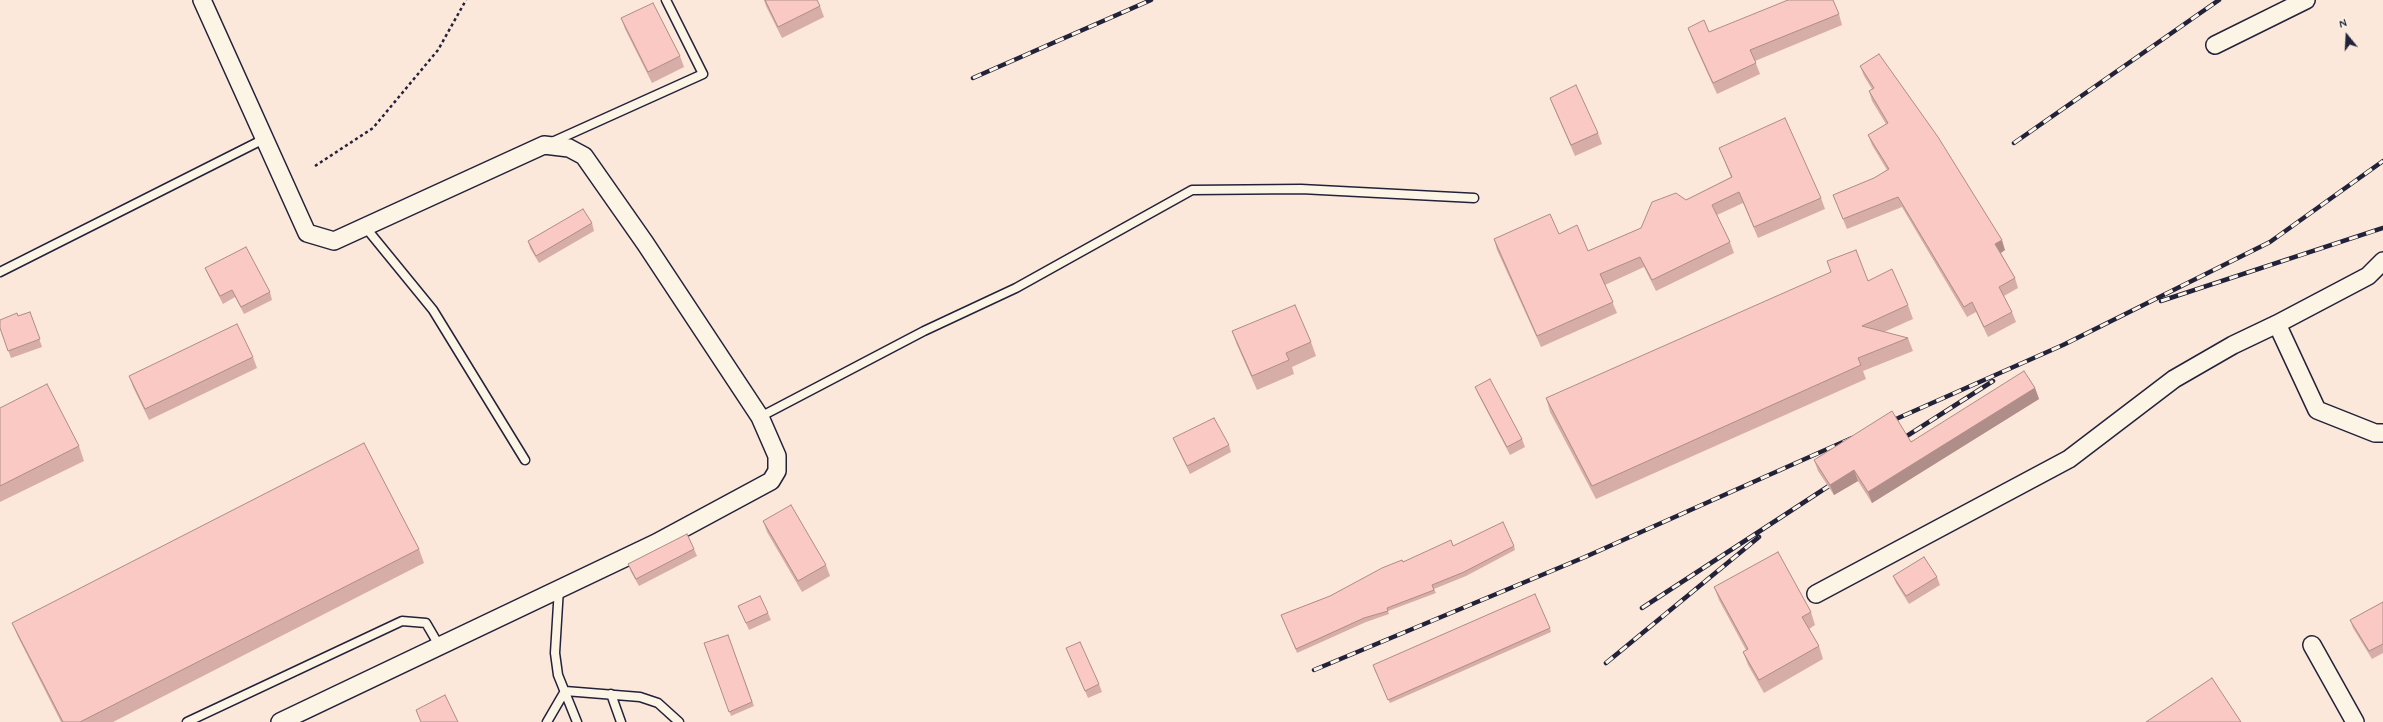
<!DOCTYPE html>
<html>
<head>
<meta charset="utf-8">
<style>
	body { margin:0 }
	#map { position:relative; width:2383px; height:722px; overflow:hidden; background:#fcf5e5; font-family:Mynerve,sans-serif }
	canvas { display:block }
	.north { position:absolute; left:2327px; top:16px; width:40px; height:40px; -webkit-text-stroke:3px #fcf5e5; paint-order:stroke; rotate:342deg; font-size:11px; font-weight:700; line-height:16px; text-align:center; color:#22223b }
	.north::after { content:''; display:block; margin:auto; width:14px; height:18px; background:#22223b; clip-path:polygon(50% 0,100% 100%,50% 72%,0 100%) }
</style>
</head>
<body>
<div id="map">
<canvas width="2383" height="722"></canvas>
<div class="north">N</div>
</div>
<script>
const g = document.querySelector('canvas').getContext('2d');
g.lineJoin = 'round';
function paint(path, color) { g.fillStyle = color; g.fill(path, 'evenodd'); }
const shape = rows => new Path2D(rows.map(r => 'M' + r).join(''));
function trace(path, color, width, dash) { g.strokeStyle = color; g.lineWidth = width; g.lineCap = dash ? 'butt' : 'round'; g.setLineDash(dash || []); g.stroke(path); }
paint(shape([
	[0,0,2383,0,2383,722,0,722]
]), '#fbe8db');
const lane = shape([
	[550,143,703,74,666,0],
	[366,228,433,310,525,460],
	[0,272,266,138],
	[760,417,924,331,1016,288,1192,190,1301,189,1474,198],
	[559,588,555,653,558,675,577,722],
	[611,694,621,722],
	[187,722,402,621,426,623,440,647],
	[547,722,565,691,640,697,658,703,679,722]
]);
const street = shape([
	[202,0,307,233,334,241,544,145,569,148,584,156,645,243,760,417,777,456,777,471,771,481,656,543,280,722],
	[2215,45,2306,0],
	[2277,324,2317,410,2375,433,2383,433],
	[1816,594,2069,459,2174,379,2233,345,2277,324,2368,276,2383,261],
	[2312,645,2355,722]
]);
trace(lane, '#22223b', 11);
trace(street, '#22223b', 20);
trace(shape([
	[315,166,373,128,438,50,466,0]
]), '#22223b', 2.5, [3, 3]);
trace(lane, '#fcf5e5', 8);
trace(street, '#fcf5e5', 17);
const rail = shape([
	[973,78,1151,0],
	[2014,143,2219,0],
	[2161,301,2383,228],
	[1887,423,2063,345,2270,242,2383,161],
	[1899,441,1993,381],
	[1642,608,1838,480],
	[1606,663,1759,537],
	[1314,670,1585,557,1852,438]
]);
trace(rail, '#22223b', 4.5);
trace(rail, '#fcf5e5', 3, [9]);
paint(shape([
	[764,0,820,6,824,17,782,38,766,6],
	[1839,14,1842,25,1755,61,1760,74,1717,94,1692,39,1688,28,1709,32],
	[621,18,680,56,684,67,652,83,625,29],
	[1860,66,2005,250,2001,253,2015,278,2018,288,2004,296,2012,312,2016,322,1988,337,1976,312,1967,317,1902,207,1847,229,1833,195,1874,178,1887,170,1872,145,1868,135,1886,124,1872,101,1869,91,1872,89,1864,76],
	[1550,98,1598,133,1602,144,1575,156,1554,108],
	[1719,148,1821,198,1825,209,1758,238,1743,203,1717,215,1730,242,1734,253,1656,291,1644,267,1605,285,1617,313,1541,347,1497,250,1494,239,1559,234,1588,251,1641,228,1686,200,1731,177],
	[592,223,594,231,539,263,530,248,528,241],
	[205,268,270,292,272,300,244,314,235,297,223,304,208,275],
	[1868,281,1908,305,1913,319,1884,332,1908,338,1913,351,1863,371,1866,379,1596,499,1550,412,1546,398],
	[30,312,42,347,11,358,0,328,18,316],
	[1232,331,1311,342,1316,356,1292,367,1294,374,1257,390,1237,345],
	[253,357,257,368,149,420,133,387,129,376],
	[1475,387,1522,439,1525,447,1510,455,1478,394],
	[2035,388,2039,399,1872,503,1858,481,1834,495,1818,471,1814,460,1911,442],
	[0,408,79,446,84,461,0,502],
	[1173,438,1229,445,1231,452,1190,474,1176,445],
	[763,521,826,565,830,576,802,592,767,532],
	[1453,546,1514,546,1515,550,1466,576,1434,589,1436,593,1388,611,1389,614,1366,622,1297,653,1281,615,1330,596,1403,562],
	[419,549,424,563,113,722,61,722,18,637,12,623],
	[694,549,697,556,639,586,631,572,628,564],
	[1893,576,1937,577,1940,585,1909,604,1896,583],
	[1714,587,1811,612,1815,625,1809,629,1819,646,1823,659,1764,693,1748,665,1743,652,1746,650,1719,600],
	[2383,602,2383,653,2372,659,2353,628,2350,620],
	[738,606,768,613,771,620,749,630],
	[1550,628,1551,632,1390,703,1374,669],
	[728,635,754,706,731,716,704,643],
	[1066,648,1099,684,1102,692,1088,698]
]), '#d7ada8');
paint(shape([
	[2002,240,2005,250,1999,254,1995,244],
	[2035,388,2039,399,1872,503,1868,492],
	[1854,470,1858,481,1834,495,1830,485]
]), '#af8d88');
const building = shape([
	[765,0,817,0,820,6,778,27,765,0],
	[1788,0,1833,0,1839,14,1750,50,1756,63,1713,83,1688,28,1704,20,1709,32,1788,0],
	[653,3,680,56,648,72,621,18,653,3],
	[1879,54,1938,137,2002,240,1995,244,2015,278,1999,287,2012,312,1984,327,1972,302,1964,307,1898,197,1843,219,1833,195,1874,178,1889,169,1868,135,1888,123,1869,91,1874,88,1860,66,1879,54],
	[1576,85,1598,133,1571,145,1550,98,1576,85],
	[1785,118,1821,198,1754,227,1739,192,1712,205,1730,242,1652,280,1640,257,1600,274,1613,302,1537,336,1494,239,1550,214,1559,234,1577,225,1588,251,1641,228,1652,202,1676,193,1686,200,1732,177,1719,148,1785,118],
	[583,209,592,223,536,256,528,241,583,209],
	[246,247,270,292,241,307,232,290,220,296,205,268,246,247],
	[1856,250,1868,281,1892,269,1908,305,1862,326,1908,338,1858,358,1861,365,1592,486,1546,398,1831,272,1827,261,1856,250],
	[1295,305,1311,342,1286,353,1289,360,1252,376,1232,331,1295,305],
	[30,312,40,339,8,351,0,328,0,320,17,313,18,316,30,312],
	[237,324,253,357,145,409,129,376,237,324],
	[2024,371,2035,388,1868,492,1854,470,1830,485,1814,460,1892,411,1911,442,2024,371],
	[1490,379,1522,439,1507,447,1475,387,1490,379],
	[47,384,79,446,0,486,0,408,47,384],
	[1214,418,1229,445,1187,466,1173,438,1214,418],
	[364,443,419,549,80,722,63,722,12,623,364,443],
	[791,505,826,565,798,581,763,521,791,505],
	[1503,522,1514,546,1464,572,1432,585,1434,590,1387,608,1388,611,1364,618,1296,649,1281,615,1330,596,1382,568,1402,560,1403,562,1451,540,1453,546,1503,522],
	[687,534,694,549,636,579,628,564,687,534],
	[1778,552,1811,612,1802,617,1819,646,1759,680,1743,652,1748,649,1714,587,1778,552],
	[1924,557,1937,577,1906,596,1893,576,1924,557],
	[1535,594,1550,628,1388,700,1373,665,1535,594],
	[760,596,768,613,746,623,738,606,760,596],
	[2383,602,2383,644,2369,651,2350,620,2383,602],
	[728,635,752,702,729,712,704,643,728,635],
	[1080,642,1099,684,1085,691,1066,648,1080,642],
	[2212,678,2241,722,2146,722,2212,678],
	[445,695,458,722,421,722,416,710,445,695]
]);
paint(building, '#fac9c3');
trace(building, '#af8d88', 1);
</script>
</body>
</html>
